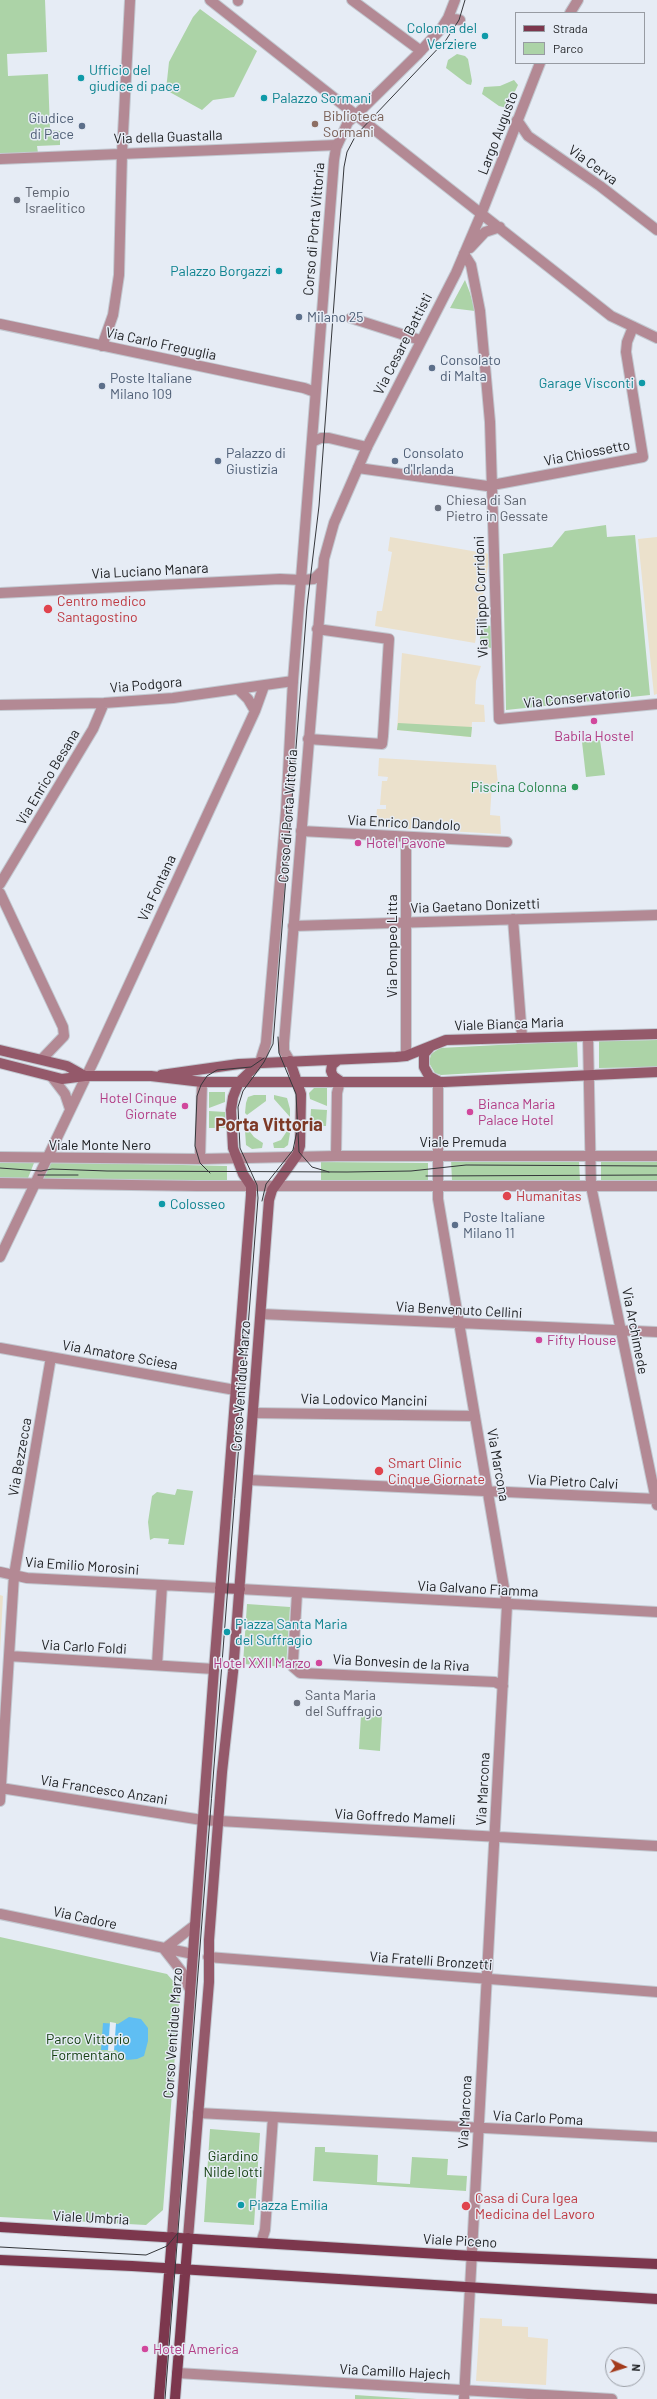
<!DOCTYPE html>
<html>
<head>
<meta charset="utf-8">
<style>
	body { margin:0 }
	#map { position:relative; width:657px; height:2399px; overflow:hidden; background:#e6ecf5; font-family:Barlow,sans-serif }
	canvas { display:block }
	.legend { position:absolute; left:515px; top:12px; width:130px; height:52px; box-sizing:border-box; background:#e6ecf5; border:1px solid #979ba2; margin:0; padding:5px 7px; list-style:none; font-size:12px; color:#202225 }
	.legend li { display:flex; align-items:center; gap:8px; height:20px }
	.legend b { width:20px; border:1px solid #979ba2 }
	.north { position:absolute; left:605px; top:2347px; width:40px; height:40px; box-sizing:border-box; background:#e6ecf5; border:1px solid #979ba2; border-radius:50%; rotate:94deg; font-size:11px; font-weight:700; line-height:16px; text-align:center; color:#202225 }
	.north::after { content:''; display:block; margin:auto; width:14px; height:18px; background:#a33b1c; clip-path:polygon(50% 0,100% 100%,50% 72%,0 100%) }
</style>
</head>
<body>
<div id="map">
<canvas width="657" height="2399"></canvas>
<ul class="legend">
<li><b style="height:5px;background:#7c374d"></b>Strada</li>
<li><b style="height:11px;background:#acd3a7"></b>Parco</li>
</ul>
<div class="north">N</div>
</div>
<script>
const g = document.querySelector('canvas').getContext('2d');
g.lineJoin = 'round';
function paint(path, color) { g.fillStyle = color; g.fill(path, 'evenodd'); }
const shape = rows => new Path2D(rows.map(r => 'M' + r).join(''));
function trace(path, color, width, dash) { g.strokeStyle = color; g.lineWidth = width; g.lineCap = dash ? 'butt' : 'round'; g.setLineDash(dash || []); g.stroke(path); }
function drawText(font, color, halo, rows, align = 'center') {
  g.font = font + ' Barlow,sans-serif'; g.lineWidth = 3; g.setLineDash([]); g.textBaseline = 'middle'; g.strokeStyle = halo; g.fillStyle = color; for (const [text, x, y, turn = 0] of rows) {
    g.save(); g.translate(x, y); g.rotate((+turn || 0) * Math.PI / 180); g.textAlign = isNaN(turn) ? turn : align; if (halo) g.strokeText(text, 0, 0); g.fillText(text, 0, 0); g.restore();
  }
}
paint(shape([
	[390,537,490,554,475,643,375,626,377,611,382,611,392,552,388,551],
	[657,537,657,694,654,695,638,539],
	[402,653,481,666,476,681,475,704,484,705,485,722,472,722,471,737,397,730],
	[379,758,496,765,498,784,492,783,490,815,500,816,501,834,375,827,377,809,386,809,386,805,380,805,382,781,387,781,388,777,378,776],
	[0,1595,3,1596,0,1652],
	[480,2318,502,2319,502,2326,528,2327,528,2337,548,2339,546,2385,476,2381]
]), '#ebe1cc');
paint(shape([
	[0,0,45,0,47,52,7,54,8,76,48,74,50,130,60,131,60,145,37,146,38,153,0,154],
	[200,9,257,51,234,97,213,100,202,110,166,90,169,62,193,17],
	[457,54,465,56,468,59,472,81,471,85,467,84,446,68,448,60],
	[514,80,518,85,507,108,499,106,482,94,484,87,500,86],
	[465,280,470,293,475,311,450,308],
	[606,525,607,537,635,535,650,695,506,710,503,554,552,547,565,531],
	[482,625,491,626,491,648,479,645],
	[398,723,472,727,471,737,397,730],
	[600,740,605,775,586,777,582,742],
	[657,1040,657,1067,599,1068,599,1041],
	[577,1041,578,1067,441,1075,435,1073,429,1063,431,1054,440,1048],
	[314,1088,327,1088,327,1106,310,1099,309,1093],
	[209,1092,225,1092,225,1102,209,1108],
	[254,1095,266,1095,266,1101,247,1115,245,1113,246,1103,248,1097],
	[274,1095,287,1098,290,1109,290,1117,274,1099],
	[311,1109,327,1110,326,1126,310,1126],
	[209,1111,225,1112,225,1128,209,1128],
	[247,1128,254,1137,263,1143,262,1148,252,1149,246,1145,245,1130],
	[287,1131,290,1133,288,1145,284,1148,274,1148,273,1143,281,1140],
	[451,1159,579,1160,580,1182,452,1181],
	[601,1159,657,1160,657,1181,601,1181],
	[50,1162,227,1166,227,1183,43,1179],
	[321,1162,428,1163,428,1181,321,1180],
	[0,1163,34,1163,28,1178,0,1178],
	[177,1489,193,1491,184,1545,168,1544,169,1539,154,1538,150,1540,148,1522,152,1496,157,1492,175,1495],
	[247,1604,290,1607,286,1667,243,1664],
	[361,1715,382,1716,380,1751,359,1749],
	[0,1937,167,1974,180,1989,163,2210,146,2225,0,2217],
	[210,2129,260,2133,254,2225,204,2222],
	[315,2147,325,2147,325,2152,378,2155,377,2182,410,2184,412,2157,448,2159,447,2175,467,2176,466,2191,313,2181],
	[355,2395,417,2399,355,2399]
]), '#acd3a7');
paint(shape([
	[129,2017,141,2019,148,2028,148,2041,144,2056,137,2059,127,2060,116,2050,101,2050,103,2023,118,2024]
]), '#5fbef3');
paint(shape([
	[110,2022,116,2023,114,2051,108,2051]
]), '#e6ecf5');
const minor = shape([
	[352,0,421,51],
	[238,1,238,0],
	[570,13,578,0],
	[448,18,460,20],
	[356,115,417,55,441,29,448,18,455,0],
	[517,120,528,136,600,186,657,230],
	[0,159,337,145],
	[482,212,540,63],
	[464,254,471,265,480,311,490,422,499,719,657,704],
	[351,318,420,340],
	[0,324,304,388,315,392],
	[102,346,113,315,119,275,122,153,130,0],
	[312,442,321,438,329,438,367,447],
	[358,468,487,486,643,457,626,352,627,342,633,327],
	[0,593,280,579,301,580,314,579,321,572],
	[238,689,248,699,255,711],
	[0,705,104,703,173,698,293,681],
	[308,739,382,744,383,736,389,639,317,629],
	[301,831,507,842],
	[0,884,93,729,104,703],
	[0,893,63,1027,64,1036,42,1059],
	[513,919,522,1037],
	[293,926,657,915],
	[588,1036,591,1186,657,1505],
	[406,1056,406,837],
	[52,1077,65,1094,70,1109],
	[438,1081,438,1199,507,1605,464,2399],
	[336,1156,337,1093,340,1081],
	[200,1159,202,1082],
	[0,1257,96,1056,255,711,264,686],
	[261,1314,657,1332],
	[0,1348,235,1390],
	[253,1413,475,1416],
	[248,1480,657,1499],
	[0,1572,27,1578,220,1588],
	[240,1589,657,1612],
	[297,1593,293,1662,293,1667,300,1673,495,1682,503,1686],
	[9,1656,214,1669],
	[157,1665,162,1585],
	[1,1788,202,1820,657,1846],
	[0,1801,14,1575,51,1357],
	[0,1914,193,1954],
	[164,1949,182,1972,190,1990],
	[164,1949,195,1925],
	[208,1957,657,1992],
	[198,2113,657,2137],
	[261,2243,265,2230,273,2117],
	[177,2373,612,2399]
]);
const tertiary = shape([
	[210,0,611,316,657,338],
	[470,248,485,232,500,227],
	[290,1061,284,1051,284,1043,324,559,334,523,367,447,456,273,482,212],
	[260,1062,266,1043,286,811,293,681,334,160,336,148,348,122,356,115],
	[0,1157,200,1159,336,1156,657,1156],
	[0,1183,197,1186,657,1186]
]);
const secondary = shape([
	[431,1046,424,1054,424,1067,429,1076,438,1081],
	[0,1050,67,1066,85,1076],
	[338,1060,332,1065,331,1071,333,1076,340,1081],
	[0,1063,62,1079,85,1076,151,1076,202,1082,444,1082,657,1072],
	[161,1075,239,1064,396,1057,406,1056,446,1040,657,1034],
	[220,1588,240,1589],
	[172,2237,214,1669,251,1195,251,1186,243,1174,233,1148,231,1110,233,1097,239,1082,260,1062],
	[188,2238,209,1982,209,1940,222,1772,233,1672,269,1200,272,1190,297,1155,300,1146,301,1094,290,1061]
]);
const primary = shape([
	[0,2227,472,2256,657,2264],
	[0,2260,132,2266,657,2299],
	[159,2399,172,2237],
	[175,2399,188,2238]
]);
trace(minor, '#c2c8d0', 12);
trace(tertiary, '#c2c8d0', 12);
trace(secondary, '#c2c8d0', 12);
trace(primary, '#c2c8d0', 12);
trace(minor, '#b38994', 10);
trace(tertiary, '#b38994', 10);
trace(secondary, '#94596a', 10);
trace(primary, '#7c374d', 10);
trace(shape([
	[278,1037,279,1053,296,1094,299,1152,312,1167,329,1172],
	[0,1168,41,1171,52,1169,107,1171,347,1172,411,1171,466,1165,657,1166],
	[210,1173,200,1163,195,1146,197,1096,201,1085,207,1076,217,1070,251,1067,264,1058],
	[38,1175,78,1175],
	[426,1176,657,1175],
	[262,1201,266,1184,293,1150,297,1131],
	[0,2247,146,2255,167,2246,178,2233],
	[165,2399,258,1198,257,1185,240,1148,238,1107,243,1091,264,1062,273,1044,307,606,319,506,344,167,347,152,356,135,446,40,459,20,465,0]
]), '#35373b', 1);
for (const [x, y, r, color] of [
	[485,36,4,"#0f9aa8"],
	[81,78,4,"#0f9aa8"],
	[264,98,4,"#0f9aa8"],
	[315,124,4,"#8d6e63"],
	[82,126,4,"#5c6f8a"],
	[17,200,4,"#6b7280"],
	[279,271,4,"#0f9aa8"],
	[299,317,4,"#5c6f8a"],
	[432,368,4,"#5c6f8a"],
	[642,383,4,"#0f9aa8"],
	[102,386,4,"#5c6f8a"],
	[218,461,4,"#5c6f8a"],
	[395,461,4,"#5c6f8a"],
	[438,508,4,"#6b7280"],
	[48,609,5,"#e0444e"],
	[594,721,4,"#d1479c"],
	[575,787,4,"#2e9e5b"],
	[358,843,4,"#d1479c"],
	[185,1106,4,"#d1479c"],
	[470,1112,4,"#d1479c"],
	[507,1196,5,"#e0444e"],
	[162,1204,4,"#0f9aa8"],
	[455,1225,4,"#5c6f8a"],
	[539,1340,4,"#d1479c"],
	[379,1471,5,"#e0444e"],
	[227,1632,4,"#0f9aa8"],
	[319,1663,4,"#d1479c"],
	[297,1703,4,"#6b7280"],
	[241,2205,4,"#0f9aa8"],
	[466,2206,5,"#e0444e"],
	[145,2349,4,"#d1479c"]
]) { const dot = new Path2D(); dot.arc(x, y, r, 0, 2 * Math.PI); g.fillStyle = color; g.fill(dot); trace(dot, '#e6ecf5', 1.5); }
drawText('14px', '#0d838f', '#e6ecf5', [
	["Colonna del",477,28,"right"],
	["Verziere",477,44,"right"],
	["Ufficio del",89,70],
	["giudice di pace",89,86],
	["Palazzo Sormani",272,98],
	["Palazzo Borgazzi",271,271,"right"],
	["Garage Visconti",634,383,"right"],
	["Colosseo",170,1204],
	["Piazza Santa Maria",235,1624],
	["del Suffragio",235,1640],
	["Piazza Emilia",249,2205]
], 'left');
drawText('14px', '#785e54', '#e6ecf5', [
	["Biblioteca",323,116],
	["Sormani",323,132]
], 'left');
drawText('14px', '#4e5e75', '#e6ecf5', [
	["Giudice",74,118,"right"],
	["di Pace",74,134,"right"],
	["Milano 25",307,317],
	["Consolato",440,360],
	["di Malta",440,376],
	["Poste Italiane",110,378],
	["Milano 109",110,394],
	["Palazzo di",226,453],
	["Giustizia",226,469],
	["Consolato",403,453],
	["d'Irlanda",403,469],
	["Poste Italiane",463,1217],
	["Milano 11",463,1233]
], 'left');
drawText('14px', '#202225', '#e6ecf5', [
	["Largo Augusto",498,133,-69],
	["Via della Guastalla",168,137,-2],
	["Via Cerva",593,165,36],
	["Corso di Porta Vittoria",314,229,-85],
	["Via Carlo Freguglia",161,344,12],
	["Via Cesare Battisti",403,344,-63],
	["Via Chiossetto",587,453,-11],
	["Via Luciano Manara",150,571,-3],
	["Via Filippo Corridoni",481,597,-92],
	["Via Podgora",146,685,-5],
	["Via Conservatorio",577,698,-6],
	["Via Enrico Besana",48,777,-59],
	["Corso di Porta Vittoria",288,816,-86],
	["Via Enrico Dandolo",404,823,3],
	["Via Fontana",157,888,-65],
	["Via Gaetano Donizetti",475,906,-2],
	["Via Pompeo Litta",392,946,-90],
	["Viale Bianca Maria",509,1024,-2],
	["Viale Premuda",463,1142],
	["Viale Monte Nero",100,1145],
	["Via Benvenuto Cellini",459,1310,3],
	["Via Archimede",635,1331,79],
	["Via Amatore Sciesa",120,1355,10],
	["Corso Ventidue Marzo",241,1386,-86],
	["Via Lodovico Mancini",364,1400,1],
	["Via Bezzecca",20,1457,-80],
	["Via Marcona",498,1465,80],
	["Via Pietro Calvi",573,1482,3],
	["Via Emilio Morosini",82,1566,4],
	["Via Galvano Fiamma",478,1589,3],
	["Via Carlo Foldi",84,1647,3],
	["Via Bonvesin de la Riva",401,1663,3],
	["Via Marcona",483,1789,-87],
	["Via Francesco Anzani",104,1790,9],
	["Via Goffredo Mameli",395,1817,3],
	["Via Cadore",85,1918,12],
	["Via Fratelli Bronzetti",431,1961,4],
	["Corso Ventidue Marzo",173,2033,-86],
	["Via Marcona",465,2112,-87],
	["Via Carlo Poma",538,2118,3],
	["Viale Umbria",91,2218,3],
	["Viale Piceno",460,2241,3],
	["Via Camillo Hajech",395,2372,3]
]);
drawText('14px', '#5b616d', '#e6ecf5', [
	["Tempio",25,192],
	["Israelitico",25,208],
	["Chiesa di San",446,500],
	["Pietro in Gessate",446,516],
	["Santa Maria",305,1695],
	["del Suffragio",305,1711]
], 'left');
drawText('14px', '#be3a42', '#e6ecf5', [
	["Centro medico",57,601],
	["Santagostino",57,617],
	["Humanitas",516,1196],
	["Smart Clinic",388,1463],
	["Cinque Giornate",388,1479],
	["Casa di Cura Igea",475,2198],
	["Medicina del Lavoro",475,2214]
], 'left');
drawText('14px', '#b23c85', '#e6ecf5', [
	["Babila Hostel",594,736,"center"],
	["Hotel Pavone",366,843],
	["Hotel Cinque",177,1098,"right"],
	["Giornate",177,1114,"right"],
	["Bianca Maria",478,1104],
	["Palace Hotel",478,1120],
	["Fifty House",547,1340],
	["Hotel XXII Marzo",311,1663,"right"],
	["Hotel America",153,2349]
], 'left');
drawText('14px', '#27864d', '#e6ecf5', [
	["Piscina Colonna",567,787]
], 'right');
drawText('14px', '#164112', '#e6ecf5', [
	["Parco Vittorio",88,2039],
	["Formentano",88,2055],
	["Giardino",233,2156],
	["Nilde Iotti",233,2172]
]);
drawText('bold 18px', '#7d3926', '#e6ecf5', [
	["Porta Vittoria",269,1125]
]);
</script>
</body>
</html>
